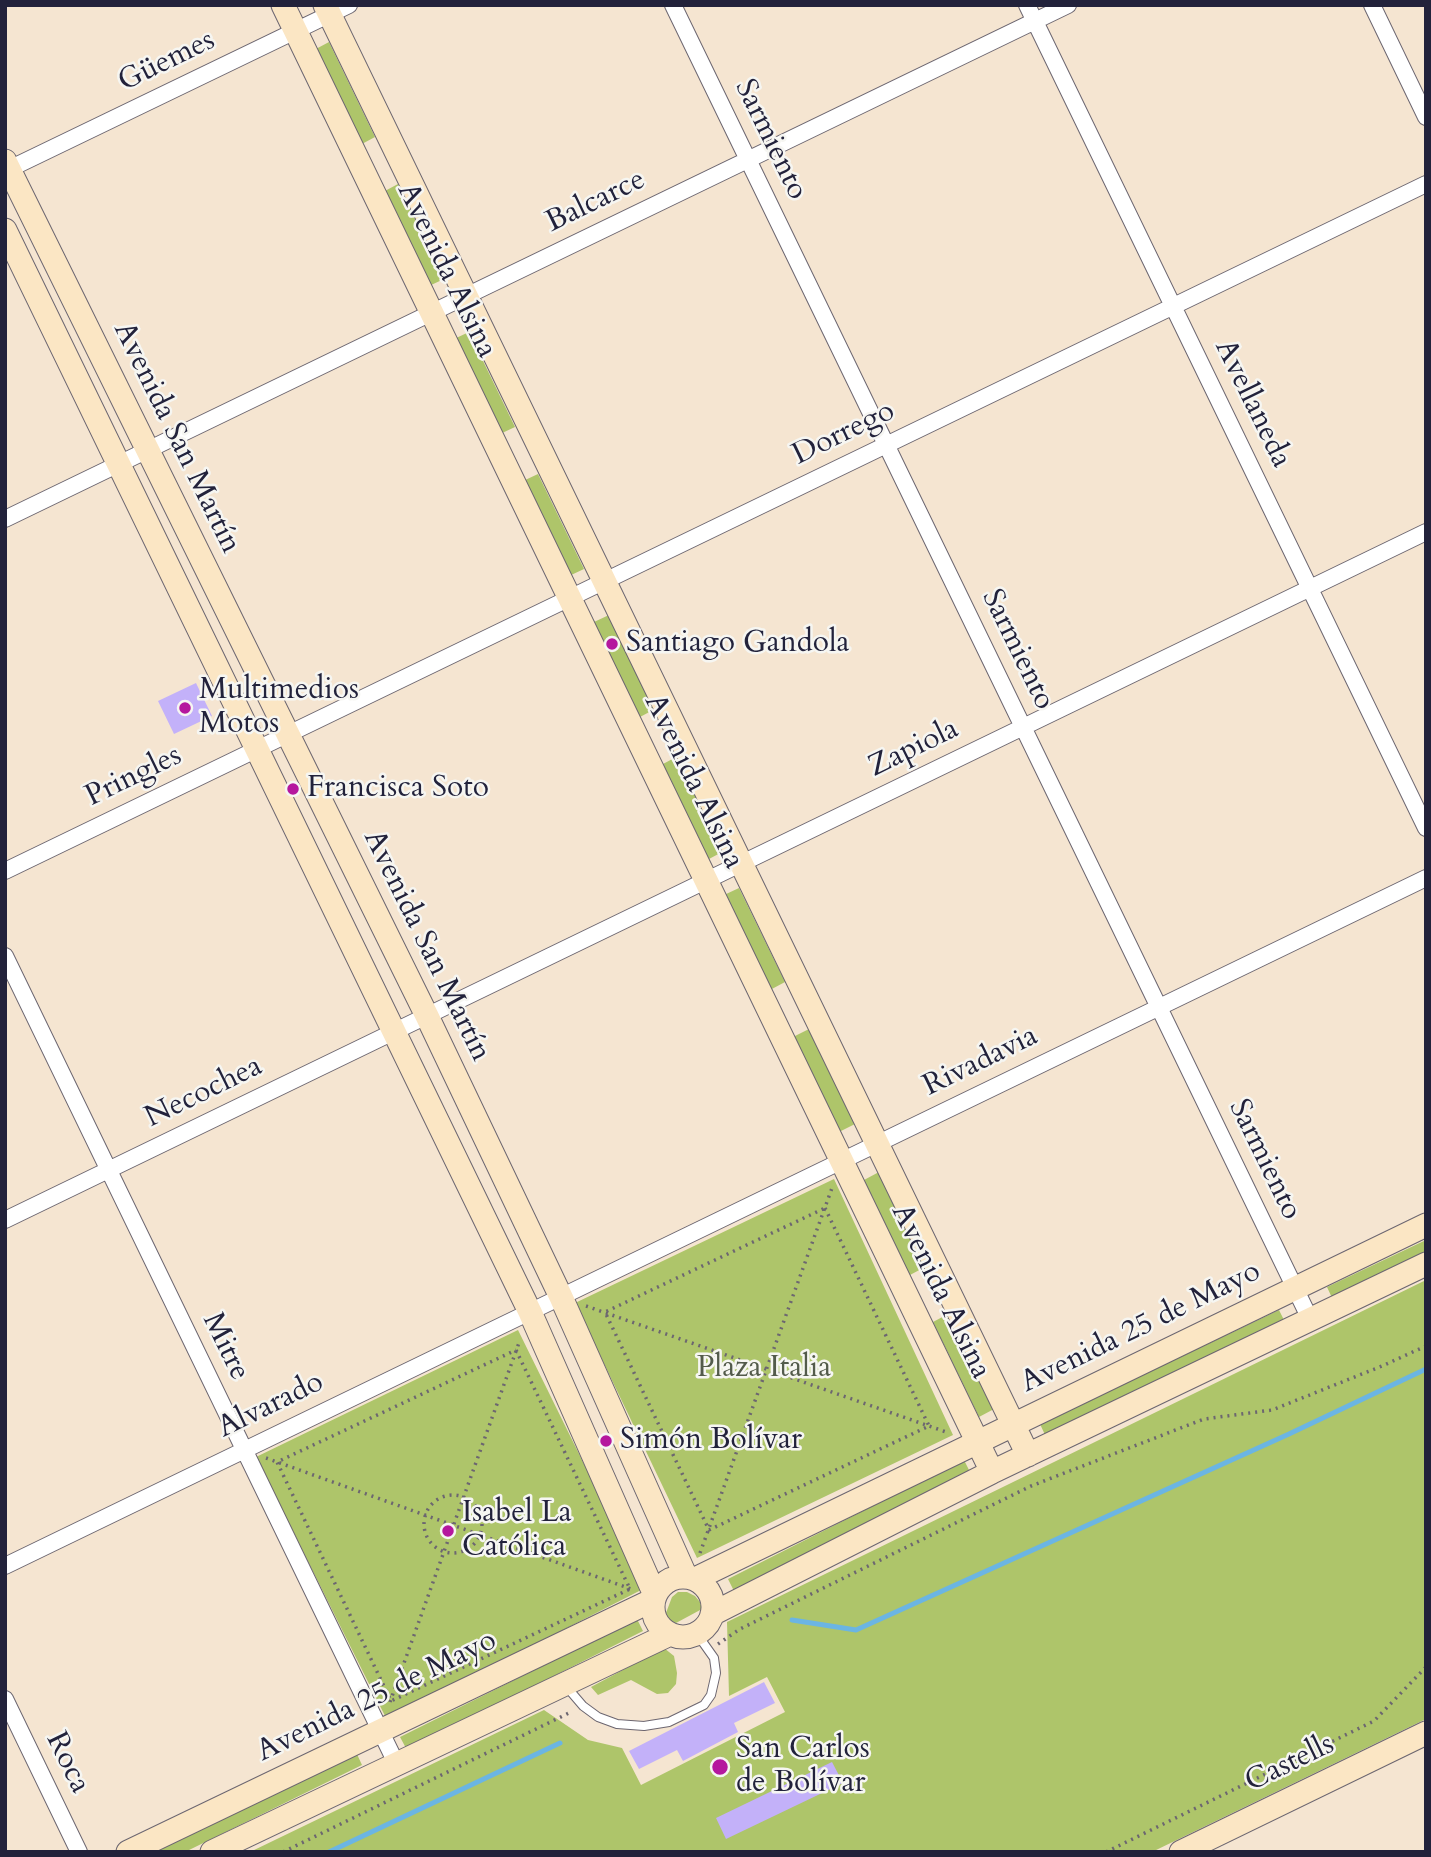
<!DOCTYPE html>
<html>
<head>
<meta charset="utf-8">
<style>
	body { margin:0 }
	#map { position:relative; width:1431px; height:1857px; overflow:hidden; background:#f5e5d1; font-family:Cardo,serif }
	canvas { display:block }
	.frame { position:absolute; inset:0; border:7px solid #22223b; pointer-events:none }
</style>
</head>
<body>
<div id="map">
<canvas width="1431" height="1857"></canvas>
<div class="frame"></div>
</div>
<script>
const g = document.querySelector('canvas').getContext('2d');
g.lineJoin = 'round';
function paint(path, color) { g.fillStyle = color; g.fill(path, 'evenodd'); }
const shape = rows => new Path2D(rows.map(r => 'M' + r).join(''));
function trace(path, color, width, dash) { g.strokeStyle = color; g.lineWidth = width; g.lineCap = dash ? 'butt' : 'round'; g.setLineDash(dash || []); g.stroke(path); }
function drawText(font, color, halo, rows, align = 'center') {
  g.font = font + ' Cardo,serif'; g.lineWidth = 5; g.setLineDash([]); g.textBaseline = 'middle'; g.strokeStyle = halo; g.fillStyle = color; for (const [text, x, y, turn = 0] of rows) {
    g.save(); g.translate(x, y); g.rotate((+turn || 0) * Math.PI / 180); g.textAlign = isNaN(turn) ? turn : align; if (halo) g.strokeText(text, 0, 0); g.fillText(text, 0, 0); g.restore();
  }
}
paint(shape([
	[329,42,375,137,360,145,314,50],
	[398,184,444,279,429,286,383,192],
	[469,332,515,427,500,434,454,339],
	[538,474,584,569,569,576,523,481],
	[609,615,655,709,640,717,594,622],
	[678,756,724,851,709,859,663,764],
	[739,888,785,982,770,990,724,895],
	[809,1029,855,1124,839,1132,793,1037],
	[879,1172,925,1267,910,1275,864,1180],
	[834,1179,953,1435,697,1558,575,1303],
	[1426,1240,1426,1255,1333,1300,1327,1287],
	[1426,1280,1426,1719,1152,1852,250,1852,544,1710,588,1740,622,1748,641,1785,785,1712,767,1677,729,1696,727,1622],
	[1279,1310,1285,1322,1046,1437,1040,1424],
	[948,1314,994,1409,979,1417,933,1322],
	[518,1330,645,1588,387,1720,256,1457],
	[964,1460,970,1472,734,1591,728,1579],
	[678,1592,687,1592,695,1596,700,1602,702,1609,676,1623,668,1620,666,1613,672,1597],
	[637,1619,643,1631,407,1750,400,1737],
	[664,1648,674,1656,677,1673,676,1684,668,1693,657,1694,631,1680,598,1695,591,1687],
	[356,1752,362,1765,185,1852,154,1852]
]), '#aec56a');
trace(shape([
	[792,1620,856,1630,1289,1434,1426,1369],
	[329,1852,560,1743]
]), '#6bb5e3', 5);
paint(shape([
	[196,683,212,716,174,734,158,701],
	[764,1682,775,1703,734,1723,738,1732,683,1761,677,1750,639,1769,629,1751],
	[832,1762,843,1783,726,1839,716,1818]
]), '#c3b1f9');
const lane = shape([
	[565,1685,583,1706,598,1717,617,1724,644,1726,669,1722,704,1705,711,1695,716,1673,714,1658,697,1634]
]);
const street = shape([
	[673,5,1310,1319],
	[1027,5,1426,828],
	[1372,5,1426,117],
	[5,171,349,5],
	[5,519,1068,5],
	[5,871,1426,184],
	[5,956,396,1763],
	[5,1220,1426,532],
	[5,1566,1426,878],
	[5,1699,79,1852]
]);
const secondary = shape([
	[283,5,992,1472],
	[325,5,1028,1455],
	[5,161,427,1016,561,1297,686,1577],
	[5,230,530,1312,655,1595],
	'653 1607a30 30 0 1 1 60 0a30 30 0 1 1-60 0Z',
	[695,1579,1426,1225],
	[712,1614,992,1472,1426,1264],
	[128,1852,653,1600],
	[212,1852,670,1634],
	[1181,1852,1426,1733]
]);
trace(lane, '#6c6670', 10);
trace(street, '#6c6670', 18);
trace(secondary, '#6c6670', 25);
trace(shape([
	[825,1208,929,1426,709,1530,605,1312,825,1208],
	[586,1306,949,1433],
	[516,1350,630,1589,391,1701,277,1462,516,1350],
	[266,1458,631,1589],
	'424 1524a29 29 0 1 1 58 0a29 29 0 1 1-58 0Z',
	[700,1553,832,1188],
	[718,1644,740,1629,1031,1486,1204,1419,1272,1410,1382,1366,1426,1346],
	[390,1702,520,1340],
	[283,1852,571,1712],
	[1106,1852,1374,1721,1426,1667]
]), '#6c6670', 3.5, [2, 5]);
trace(lane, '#fff', 8);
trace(street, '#fff', 16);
trace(secondary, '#fbe6c4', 23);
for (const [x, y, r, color] of [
	[612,644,7,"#b5179e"],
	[185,708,7,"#b5179e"],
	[293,789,7,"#b5179e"],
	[606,1441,7,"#b5179e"],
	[448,1531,7,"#b5179e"],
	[720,1767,9,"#b5179e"]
]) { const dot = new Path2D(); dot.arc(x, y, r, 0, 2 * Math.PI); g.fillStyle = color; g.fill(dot); trace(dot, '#f6f6f2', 2.5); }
drawText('30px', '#22223b', '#f6f6f2', [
	["Güemes",167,62,-26],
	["Sarmiento",770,140,64],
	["Balcarce",596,202,-26],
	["Avenida Alsina",446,271,64],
	["Avellaneda",1252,404,64],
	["Dorrego",844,434,-26],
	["Avenida San Martín",176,438,64],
	["Sarmiento",1017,650,64],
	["Zapiola",914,749,-26],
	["Pringles",134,777,-26],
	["Avenida Alsina",693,782,64],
	["Avenida San Martín",426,946,64],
	["Rivadavia",981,1062,-26],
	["Necochea",204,1093,-26],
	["Sarmiento",1264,1160,64],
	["Avenida Alsina",940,1292,64],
	["Avenida 25 de Mayo",1141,1328,-26],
	["Mitre",225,1347,64],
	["Alvarado",271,1406,-26],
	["Avenida 25 de Mayo",377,1697,-26],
	["Roca",67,1763,64],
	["Castells",1290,1764,-26]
]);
drawText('30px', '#22223b', '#f6f6f2', [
	["Santiago Gandola",626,644],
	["Multimedios",199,691],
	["Motos",199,725],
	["Francisca Soto",307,789],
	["Simón Bolívar",620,1441],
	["Isabel La",462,1514],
	["Católica",462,1548],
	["San Carlos",736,1750],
	["de Bolívar",736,1784]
], 'left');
drawText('30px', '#535b4b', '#f6f6f2', [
	["Plaza Italia",764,1369]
]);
</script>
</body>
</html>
